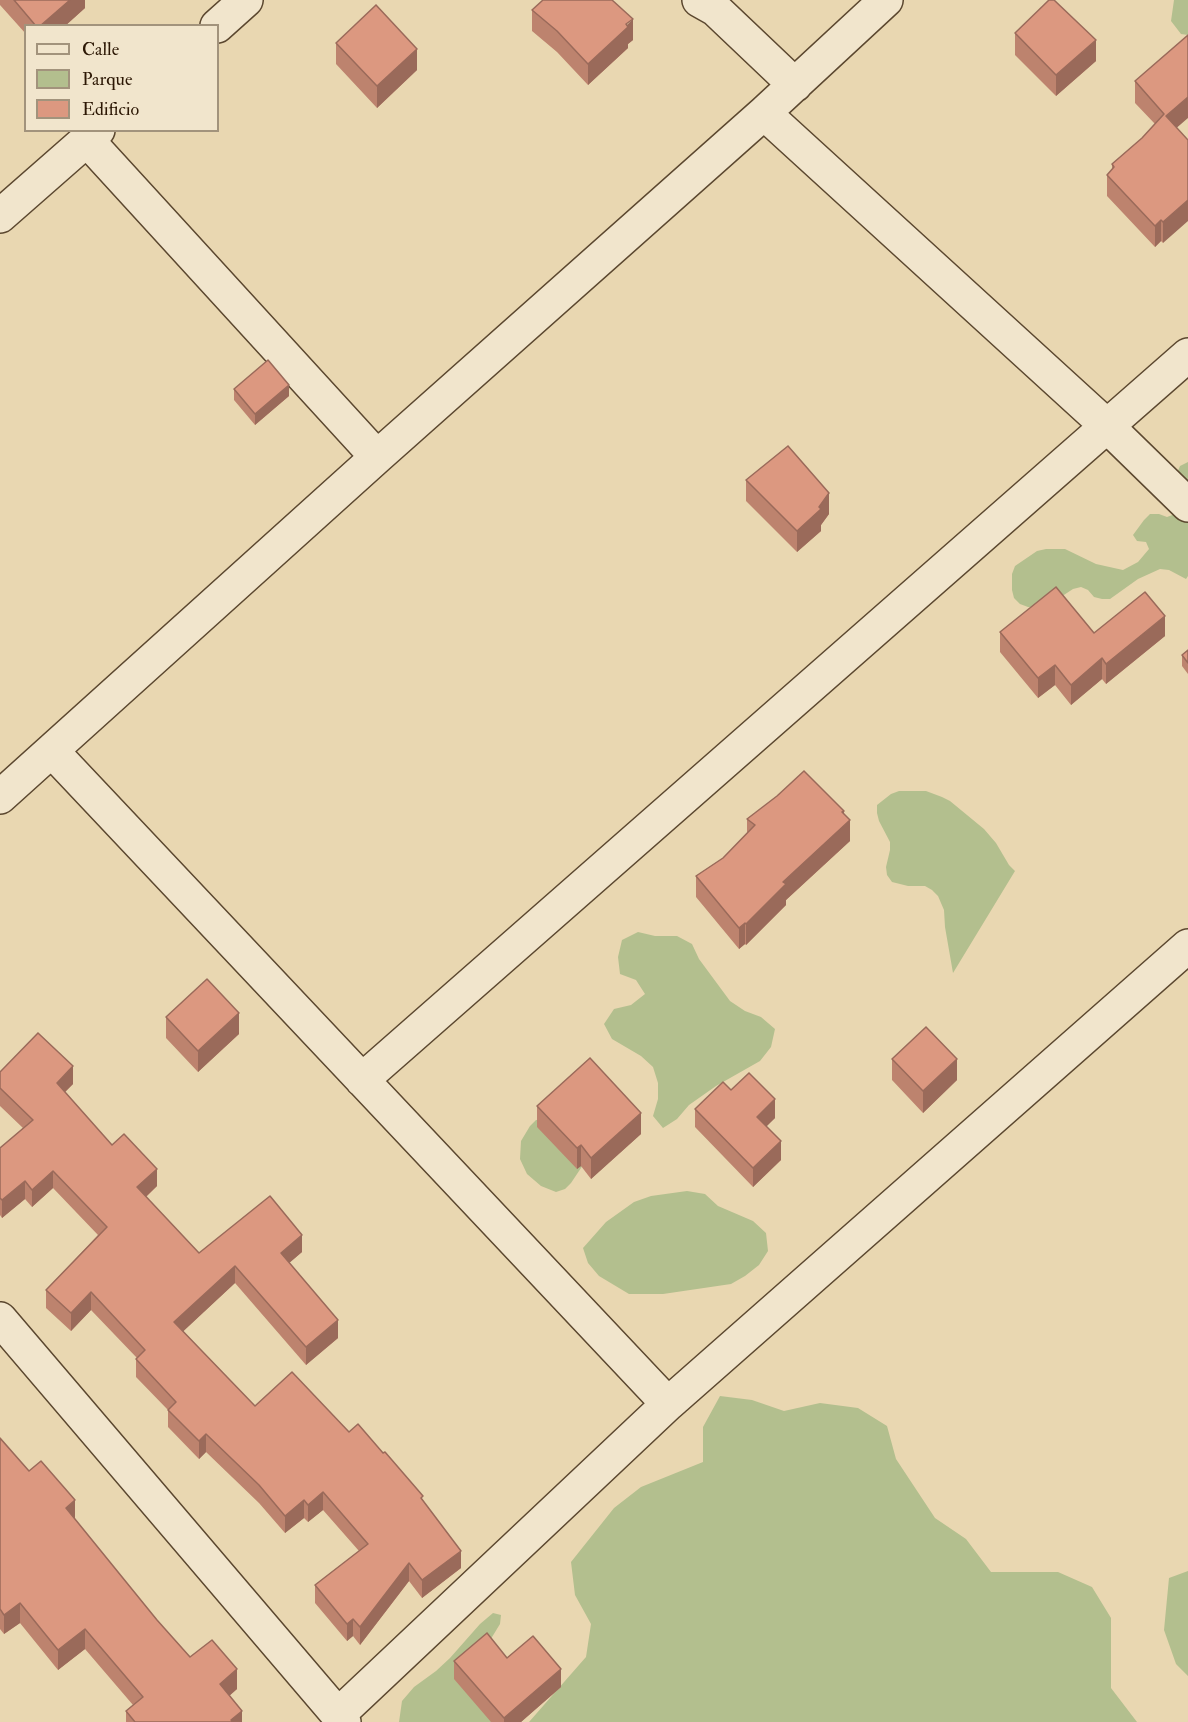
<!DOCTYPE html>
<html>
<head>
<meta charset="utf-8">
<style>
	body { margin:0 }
	#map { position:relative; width:1188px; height:1722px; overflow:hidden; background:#e9d7b1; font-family:"IM FELL Double Pica",serif }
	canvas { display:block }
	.legend { position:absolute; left:24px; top:24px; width:195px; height:108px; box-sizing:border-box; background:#f1e5cc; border:2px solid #a2937c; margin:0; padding:8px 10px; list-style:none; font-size:18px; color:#2c1704 }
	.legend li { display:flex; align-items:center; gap:12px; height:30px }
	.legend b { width:30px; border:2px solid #a2937c }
</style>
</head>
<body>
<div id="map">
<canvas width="1188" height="1722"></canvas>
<ul class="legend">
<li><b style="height:8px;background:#f1e5cc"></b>Calle</li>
<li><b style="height:16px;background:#b3bf8e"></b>Parque</li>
<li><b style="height:16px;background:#dc9880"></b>Edificio</li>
</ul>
</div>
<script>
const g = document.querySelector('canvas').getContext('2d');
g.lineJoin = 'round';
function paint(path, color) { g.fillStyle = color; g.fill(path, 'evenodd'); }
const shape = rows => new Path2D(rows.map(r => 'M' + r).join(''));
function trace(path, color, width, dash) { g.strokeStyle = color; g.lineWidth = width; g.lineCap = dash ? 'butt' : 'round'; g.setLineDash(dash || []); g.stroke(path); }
paint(shape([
	[1174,0,1188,0,1188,35,1181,34,1171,21],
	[1188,462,1188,576,1186,579,1169,570,1160,569,1138,579,1110,599,1102,599,1094,597,1088,590,1081,587,1073,589,1044,608,1028,607,1020,604,1014,598,1012,590,1012,574,1015,566,1037,551,1046,549,1065,549,1096,564,1123,570,1138,562,1149,549,1146,542,1137,541,1133,535,1144,520,1150,514,1159,514,1167,517,1175,514,1177,473,1180,466],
	[899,791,926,791,942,797,950,801,984,829,996,843,1009,865,1015,871,953,973,945,927,944,910,938,896,932,890,925,886,908,886,892,882,887,875,886,867,890,850,890,842,879,821,877,813,877,805,891,794],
	[638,932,655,936,677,936,692,944,699,959,730,1001,745,1011,761,1017,775,1029,771,1047,760,1061,716,1086,689,1105,677,1119,663,1128,653,1116,658,1099,658,1083,653,1067,641,1056,612,1039,604,1024,614,1009,631,1005,645,994,636,980,620,974,618,957,622,940],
	[552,1119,585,1162,571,1183,565,1189,556,1192,541,1186,527,1174,520,1159,521,1141,530,1126,536,1120],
	[687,1191,705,1194,718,1206,753,1221,766,1233,768,1251,759,1265,745,1276,731,1284,663,1294,629,1294,599,1276,588,1263,583,1248,606,1222,634,1202,651,1196],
	[720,1396,752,1400,784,1411,820,1403,858,1408,887,1426,896,1459,935,1518,966,1539,991,1572,1058,1572,1092,1587,1111,1618,1111,1688,1137,1722,529,1722,586,1657,591,1624,575,1595,571,1562,614,1508,641,1487,703,1462,703,1427],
	[1188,1571,1188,1676,1176,1664,1164,1630,1169,1578],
	[493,1613,501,1615,500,1624,478,1660,493,1722,399,1722,402,1701,414,1687,436,1671,450,1658,480,1624]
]), '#b3bf8e');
const street = shape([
	[699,0,715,9,795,85],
	[217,26,246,0],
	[764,113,1107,426,1188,505],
	[87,140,377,457],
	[0,216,98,130],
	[52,751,668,1404],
	[0,797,377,457,764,113,886,0],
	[362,1080,1188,355],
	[0,1319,344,1722],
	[338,1715,668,1404,1188,946]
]);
trace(street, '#5b472f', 36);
trace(street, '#f1e5cc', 33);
paint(shape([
	[0,0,85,0,85,8,65,26,26,26,26,34,0,5],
	[532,10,633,40,628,44,628,48,588,85,557,52,532,31],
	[1015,33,1096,61,1056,96,1015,55],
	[336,43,417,70,377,108,336,64],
	[1135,81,1177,128,1163,243,1161,241,1155,247,1107,196,1107,175,1112,170,1112,164,1142,138,1155,124,1135,103],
	[234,389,289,396,255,425,234,400],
	[746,480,829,514,821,525,821,531,797,552,746,501],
	[1000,632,1094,633,1165,636,1106,684,1102,679,1071,705,1055,685,1038,698,1000,652],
	[1188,650,1188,674,1182,666,1182,655],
	[844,813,850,841,786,900,786,905,746,945,745,944,739,949,696,897,696,876,723,858,747,833,747,819],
	[166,1017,239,1034,198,1072,166,1038],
	[892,1059,957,1080,923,1113,892,1080],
	[0,1072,73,1084,65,1092,112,1145,157,1186,146,1197,199,1253,302,1252,289,1263,338,1338,306,1365,235,1283,183,1331,255,1406,349,1432,423,1500,461,1568,422,1598,409,1581,360,1645,353,1636,347,1641,315,1603,315,1585,359,1551,323,1510,308,1522,304,1518,285,1533,259,1503,206,1452,199,1459,168,1427,168,1410,136,1377,136,1359,137,1358,91,1310,71,1331,46,1308,46,1290,98,1235,53,1188,32,1207,25,1199,2,1218,0,1215,0,1148,23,1128,0,1106],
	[731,1090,775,1118,766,1126,781,1160,753,1187,695,1127,695,1109],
	[537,1106,641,1134,591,1179,581,1166,577,1169,537,1127],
	[0,1438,29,1471,75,1520,157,1620,190,1657,237,1689,229,1696,242,1722,126,1722,126,1711,133,1705,85,1649,58,1670,20,1623,4,1634,0,1629],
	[507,1658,561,1687,521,1722,491,1722,454,1679,454,1661]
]), '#bd836e');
paint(shape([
	[70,0,85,0,85,8,65,26,40,26],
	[633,19,633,40,628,44,628,48,588,85,588,64],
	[1096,40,1096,61,1056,96,1056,75],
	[417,49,417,70,377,108,377,86],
	[1188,97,1188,118,1166,137,1166,116],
	[1188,200,1188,221,1163,243,1163,222],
	[1161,220,1161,241,1155,247,1155,226],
	[289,385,289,396,255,425,255,414],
	[829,493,829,514,821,525,821,531,797,552,797,531,819,507],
	[1165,616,1165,636,1106,684,1106,664],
	[1102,658,1102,679,1071,705,1071,685],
	[1055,665,1055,685,1038,698,1038,678],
	[844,811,844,826,850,820,850,841,786,900,786,905,746,945,746,924],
	[745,923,745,944,739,949,739,928],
	[239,1013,239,1034,198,1072,198,1051],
	[957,1059,957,1080,923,1113,923,1091],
	[73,1066,73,1084,57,1100,57,1083],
	[775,1099,775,1118,757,1136,757,1117],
	[641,1113,641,1134,591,1179,591,1158],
	[781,1141,781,1160,753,1187,753,1168],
	[581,1145,581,1166,577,1169,577,1148],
	[157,1169,157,1186,137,1205,137,1187],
	[53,1171,53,1188,32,1207,32,1190],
	[25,1181,25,1199,2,1218,2,1200],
	[302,1235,302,1252,281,1270,281,1253],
	[235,1266,235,1283,174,1340,174,1322],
	[91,1292,91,1310,71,1331,71,1313],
	[338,1320,338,1338,306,1365,306,1347],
	[206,1434,206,1452,199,1459,199,1441],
	[323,1492,323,1510,308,1522,308,1505],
	[75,1500,75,1520,66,1508],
	[304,1500,304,1518,285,1533,285,1516],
	[461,1551,461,1568,422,1598,422,1580],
	[409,1563,409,1581,360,1645,360,1627],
	[20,1603,20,1623,4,1634,4,1615],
	[353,1619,353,1636,347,1641,347,1624],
	[85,1629,85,1649,58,1670,58,1650],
	[237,1669,237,1689,220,1704,220,1684],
	[561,1669,561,1687,521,1722,504,1722,504,1718],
	[242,1711,242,1722,231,1722,231,1720]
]), '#9a6a5a');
const building = shape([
	[14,0,70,0,40,26,36,26,14,0],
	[543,0,612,0,633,19,626,24,628,27,588,64,557,31,532,10,543,0],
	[1049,0,1054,0,1096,40,1056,75,1015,33,1049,0],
	[376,5,417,49,377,86,336,43,376,5],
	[1188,35,1188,97,1166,116,1188,140,1188,200,1163,222,1161,220,1155,226,1107,175,1114,167,1112,164,1142,138,1164,114,1135,81,1188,35],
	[268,360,289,385,255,414,234,389,268,360],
	[788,446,829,493,819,507,821,509,797,531,746,480,788,446],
	[1056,587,1094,633,1145,592,1165,616,1106,664,1102,658,1071,685,1055,665,1038,678,1000,632,1056,587],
	[1188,650,1188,663,1182,655,1188,650],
	[804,771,844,811,842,812,850,820,783,882,786,884,746,924,745,923,739,928,696,876,723,858,755,825,747,819,777,796,804,771],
	[207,979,239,1013,198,1051,166,1017,207,979],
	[926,1027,957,1059,923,1091,892,1059,926,1027],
	[38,1033,73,1066,57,1083,112,1145,124,1134,157,1169,137,1187,199,1253,270,1196,302,1235,281,1253,338,1320,306,1347,235,1266,174,1322,255,1406,292,1372,349,1432,358,1424,383,1453,385,1452,423,1496,421,1498,461,1551,422,1580,409,1563,360,1627,353,1619,347,1624,315,1585,368,1544,323,1492,308,1505,304,1500,285,1516,259,1485,206,1434,199,1441,168,1410,176,1402,136,1359,145,1350,91,1292,71,1313,46,1290,107,1227,53,1171,32,1190,25,1181,2,1200,0,1198,0,1148,33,1120,0,1088,0,1072,38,1033],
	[590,1058,641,1113,591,1158,581,1145,577,1148,537,1106,590,1058],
	[749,1073,775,1099,757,1117,781,1141,753,1168,695,1109,723,1082,731,1090,749,1073],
	[0,1438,29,1471,41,1461,75,1500,66,1508,157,1620,190,1657,212,1640,237,1669,220,1684,242,1711,231,1720,233,1722,135,1722,126,1711,143,1697,85,1629,58,1650,20,1603,4,1615,0,1609,0,1438],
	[487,1633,507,1658,533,1636,561,1669,504,1718,454,1661,487,1633]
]);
paint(building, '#dc9880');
trace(building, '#9a6a5a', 1.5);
</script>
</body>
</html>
